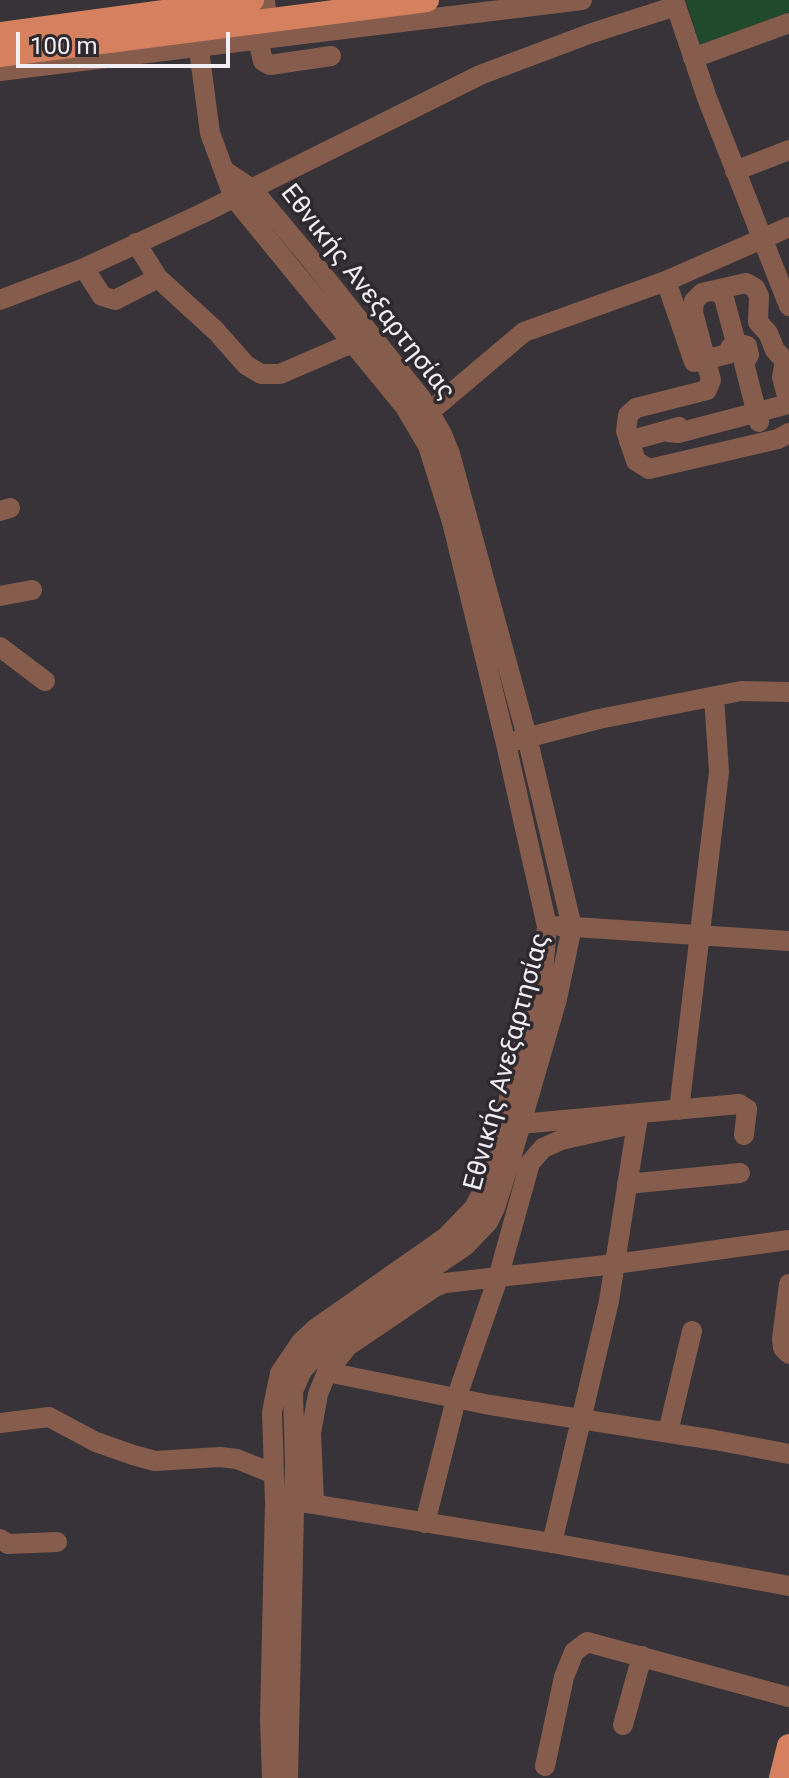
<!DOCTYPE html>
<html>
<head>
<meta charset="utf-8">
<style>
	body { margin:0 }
	#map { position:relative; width:789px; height:1778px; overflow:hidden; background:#373339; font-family:Roboto,sans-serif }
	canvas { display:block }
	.scale { position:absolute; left:16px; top:32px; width:214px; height:36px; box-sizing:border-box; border:4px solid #f1eff3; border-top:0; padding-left:10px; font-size:24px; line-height:28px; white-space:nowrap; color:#f1eff3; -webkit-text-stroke:6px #2d292f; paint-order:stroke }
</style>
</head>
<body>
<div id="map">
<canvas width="789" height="1778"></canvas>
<div class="scale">100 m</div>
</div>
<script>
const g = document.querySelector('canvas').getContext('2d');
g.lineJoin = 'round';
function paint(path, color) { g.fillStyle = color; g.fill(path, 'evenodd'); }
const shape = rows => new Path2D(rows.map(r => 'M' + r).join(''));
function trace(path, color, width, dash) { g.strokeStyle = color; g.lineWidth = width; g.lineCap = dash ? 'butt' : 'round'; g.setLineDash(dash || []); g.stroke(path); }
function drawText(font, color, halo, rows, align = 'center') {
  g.font = font + ' Roboto,sans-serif'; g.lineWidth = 7; g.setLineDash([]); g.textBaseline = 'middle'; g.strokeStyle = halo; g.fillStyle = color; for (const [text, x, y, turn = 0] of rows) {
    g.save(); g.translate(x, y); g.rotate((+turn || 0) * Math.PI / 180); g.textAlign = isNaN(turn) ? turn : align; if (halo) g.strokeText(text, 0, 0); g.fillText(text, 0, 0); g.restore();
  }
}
paint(shape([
	[686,0,789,0,789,12,700,45]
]), '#214a2c');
trace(shape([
	[265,0,267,19],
	[674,0,707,98,789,306],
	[258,39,263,61,270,65,331,56],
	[200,57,210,133,234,198,405,407,428,446,452,522,506,744,547,926,543,973,536,1001,483,1191,474,1208,446,1237,315,1329,301,1342,280,1373,272,1412,275,1503,270,1719,272,1778],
	[693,58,789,23],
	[0,71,582,0],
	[225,171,252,189,308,256,421,398,442,434,450,454,527,737,572,927,557,999,511,1158,495,1208,488,1222,465,1246,332,1336,302,1371,293,1391,295,1467,288,1778],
	[735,171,789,150],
	[84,268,102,296,115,300,158,278,136,243],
	[158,278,216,331,246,365,261,374,280,374,352,343],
	[666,281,694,362,728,354,730,348,736,343,747,346,749,355,744,363,759,422],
	[712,291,719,293,724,298,736,343],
	[0,300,84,268,201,214,480,75,589,34,676,6],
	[421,419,524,332,666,281,789,227],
	[668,432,678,433,789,404,782,377,785,361,775,350,768,333,758,322,759,296,755,288,746,283,702,293,694,301,693,312,711,380,707,390,636,408,628,415,626,431,636,461,649,469,778,439,789,433],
	[629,441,679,427],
	[0,511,10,508],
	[0,596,32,590],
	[0,647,45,681],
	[518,740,599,719,741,691,789,692],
	[559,926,789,941],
	[679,1110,719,772,714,697],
	[509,1125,739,1104,747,1109,744,1135],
	[627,1184,740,1173],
	[789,1284,782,1339,783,1348,789,1354],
	[327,1372,490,1405,715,1440,789,1454],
	[0,1423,49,1417,96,1442,133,1455,155,1461,220,1457,237,1459,274,1474],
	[668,1432,692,1331],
	[300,1502,552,1543,789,1586],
	[314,1502,311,1433,318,1394,327,1372,348,1346,435,1287,445,1283,615,1264,789,1240],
	[425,1523,456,1399,498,1278,530,1163,543,1148,561,1140,637,1123,609,1301,552,1543],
	[0,1539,8,1544,57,1542],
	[623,1725,642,1656],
	[545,1766,564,1677,574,1652,587,1642,789,1697]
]), '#865d4c', 20);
trace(shape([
	[0,34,252,0],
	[0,55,427,0],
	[781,1778,789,1746]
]), '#d5815f', 24);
drawText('26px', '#f1eff3', '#2d292f', [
	["Εθνικής Ανεξαρτησίας",367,293,52],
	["Εθνικής Ανεξαρτησίας",508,1062,-75]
]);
</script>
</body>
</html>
